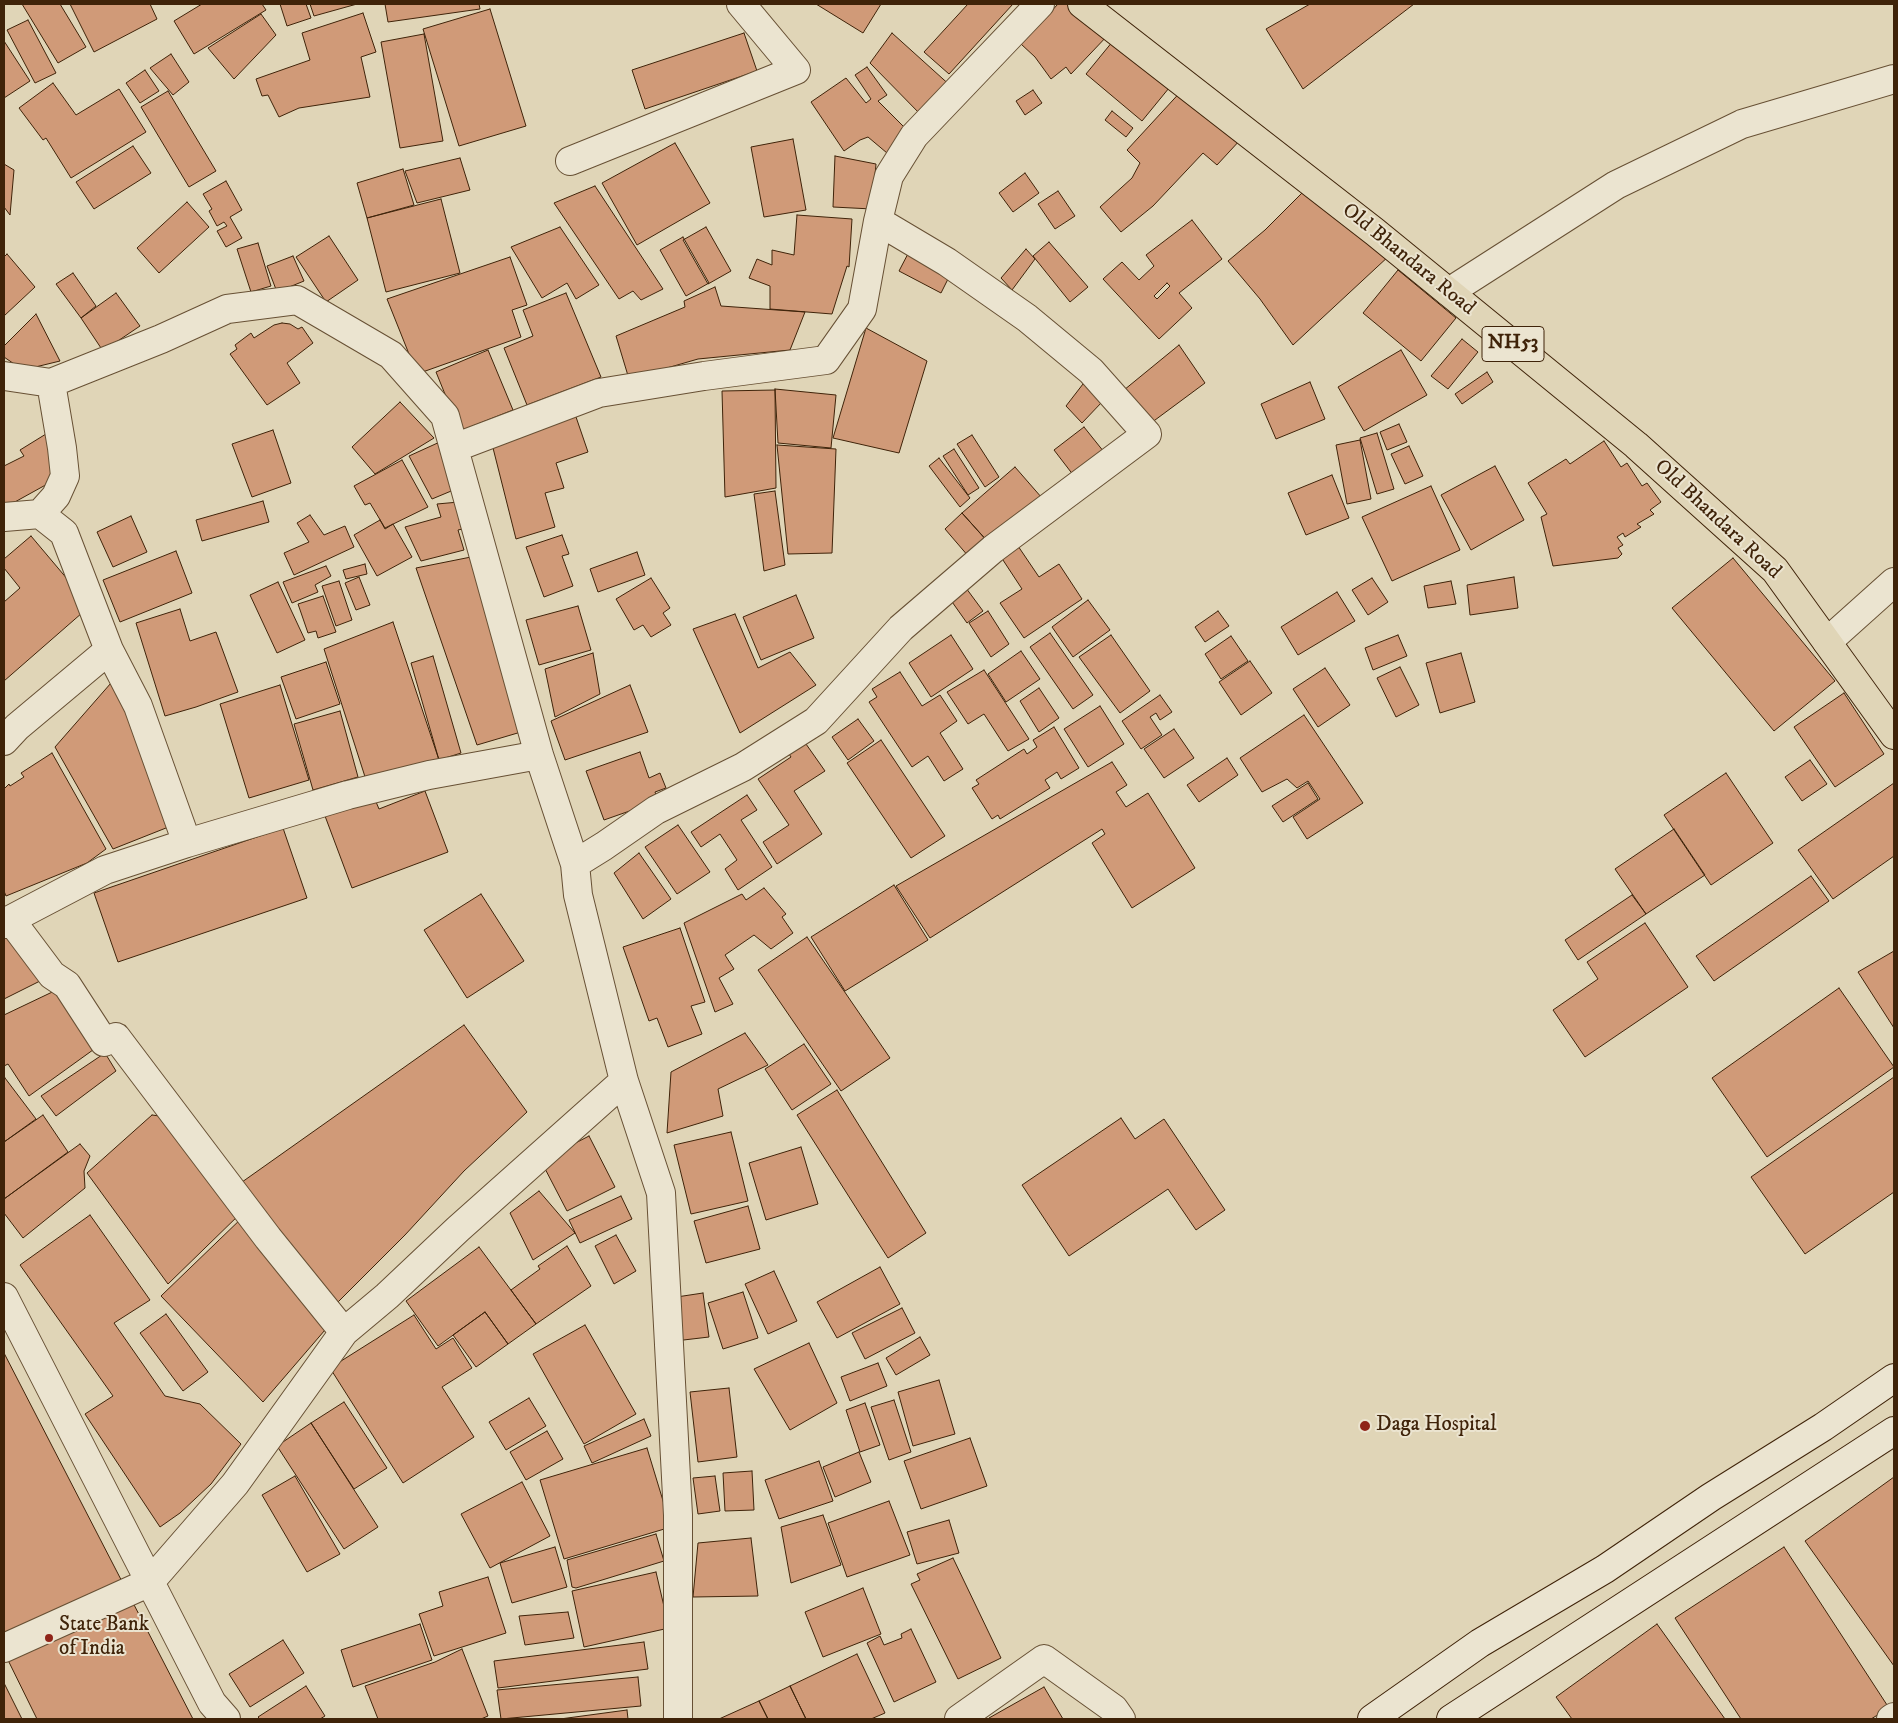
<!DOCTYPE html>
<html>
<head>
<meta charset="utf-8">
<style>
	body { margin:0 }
	#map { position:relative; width:1898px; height:1723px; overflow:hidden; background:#e0d5b7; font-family:"IM FELL DW Pica",serif }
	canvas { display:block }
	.frame { position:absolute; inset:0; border:5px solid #3f2309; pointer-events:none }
</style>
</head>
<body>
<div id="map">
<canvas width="1898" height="1723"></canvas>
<div class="frame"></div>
</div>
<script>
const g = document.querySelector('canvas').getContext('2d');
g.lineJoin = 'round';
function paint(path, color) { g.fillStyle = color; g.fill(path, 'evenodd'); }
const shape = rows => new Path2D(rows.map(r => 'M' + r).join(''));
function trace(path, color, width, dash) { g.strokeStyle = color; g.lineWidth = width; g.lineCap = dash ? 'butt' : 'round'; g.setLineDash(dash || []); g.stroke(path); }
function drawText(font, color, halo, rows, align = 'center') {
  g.font = font + ' "IM FELL DW Pica",serif'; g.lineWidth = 4; g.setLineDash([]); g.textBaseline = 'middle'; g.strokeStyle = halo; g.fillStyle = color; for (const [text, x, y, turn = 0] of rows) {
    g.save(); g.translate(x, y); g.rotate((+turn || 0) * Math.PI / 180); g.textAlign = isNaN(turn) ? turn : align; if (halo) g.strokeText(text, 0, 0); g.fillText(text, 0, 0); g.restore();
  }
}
const building = shape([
	[22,4,60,4,86,47,58,63,22,4],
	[70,4,150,4,157,19,94,52,70,4],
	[202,4,262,4,266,10,194,54,174,21,202,4],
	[280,4,306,4,311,18,287,26,280,4],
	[310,4,357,4,314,16,310,4],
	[385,4,479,4,480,9,388,22,385,4],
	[816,4,881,4,863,33,816,4],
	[968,4,1013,4,949,74,924,52,968,4],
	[1058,4,1075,4,1109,34,1071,74,1066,67,1051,79,1035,57,1021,44,1058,4],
	[1310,4,1414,4,1303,89,1266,29,1310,4],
	[490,9,526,126,459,146,423,29,490,9],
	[363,13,376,52,361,57,370,97,299,108,279,117,268,95,262,96,256,79,310,60,302,33,363,13],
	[261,14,276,35,234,79,208,48,261,14],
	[28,20,56,73,35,83,7,30,28,20],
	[744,33,757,71,645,109,632,70,744,33],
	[892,33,953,88,923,117,870,63,892,33],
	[424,34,443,141,400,148,381,42,424,34],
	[4,41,30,81,4,98,4,41],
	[1113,41,1169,88,1142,121,1086,74,1113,41],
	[171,54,189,82,173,95,150,68,171,54],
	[867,67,887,95,878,101,906,129,887,153,868,137,860,140,844,151,811,102,846,78,866,103,871,99,855,75,867,67],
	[145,70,159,91,140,103,126,83,145,70],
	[53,83,76,115,119,89,146,132,71,178,46,138,43,140,19,108,53,83],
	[1185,87,1241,139,1217,165,1203,153,1153,206,1121,232,1100,207,1132,178,1140,163,1127,150,1185,87],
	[1033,90,1042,103,1025,115,1016,101,1033,90],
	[168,91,216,171,189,187,141,107,168,91],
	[1112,111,1133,128,1126,137,1105,120,1112,111],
	[793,139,806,210,764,217,751,147,793,139],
	[675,143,710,203,637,245,602,183,675,143],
	[133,146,151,173,94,209,76,182,133,146],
	[835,156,876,164,872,209,833,207,835,156],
	[460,158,470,190,417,203,405,171,460,158],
	[4,164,14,170,10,215,4,207,4,164],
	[403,169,414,205,367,218,357,183,403,169],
	[1025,173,1039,193,1013,212,999,193,1025,173],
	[226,181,242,210,230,217,242,238,226,247,217,231,227,226,224,222,217,226,209,211,212,209,203,194,226,181],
	[595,186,663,289,641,300,633,291,619,299,554,203,595,186],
	[1308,187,1390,255,1293,345,1260,299,1228,261,1265,230,1308,187],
	[1058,191,1075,216,1055,229,1038,204,1058,191],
	[441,199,460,273,386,292,367,218,441,199],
	[187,202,209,227,159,273,137,248,187,202],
	[797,215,852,219,849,267,847,266,832,314,770,309,770,286,749,278,757,259,772,265,772,250,794,255,797,215],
	[1192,220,1222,259,1179,293,1192,308,1159,339,1103,279,1122,262,1139,280,1154,266,1146,255,1192,220],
	[1167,283,1170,286,1157,299,1154,296,1167,283],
	[560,227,599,285,576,299,567,283,542,298,511,247,560,227],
	[706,227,731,271,708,284,683,240,706,227],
	[329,236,358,280,326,302,296,257,329,236],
	[683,237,709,283,686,296,660,250,683,237],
	[1049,242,1088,287,1070,302,1033,256,1049,242],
	[258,243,271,286,251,292,237,249,258,243],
	[911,248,953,269,941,293,899,271,911,248],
	[1026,249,1035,259,1012,290,1001,278,1026,249],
	[7,254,35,287,4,316,4,257,7,254],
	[293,256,304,281,277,292,267,266,293,256],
	[510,257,527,305,512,310,521,337,417,374,387,299,510,257],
	[1398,270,1456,318,1421,361,1363,313,1398,270],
	[73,273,96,306,81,318,56,284,73,273],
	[715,287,721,306,805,312,790,350,698,359,629,379,616,336,685,307,684,301,715,287],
	[116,293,140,326,103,351,81,318,116,293],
	[566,293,601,377,527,405,504,348,533,336,523,310,566,293],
	[36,314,60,361,23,370,4,357,4,346,36,314],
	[282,323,290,324,298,329,302,327,313,343,287,363,300,383,267,405,230,354,237,349,235,345,251,333,254,338,274,325,282,323],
	[866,328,927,361,899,453,833,438,866,328],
	[1462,339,1478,352,1448,389,1431,376,1462,339],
	[1179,345,1205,383,1151,423,1124,390,1179,345],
	[488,350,513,410,460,431,436,372,488,350],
	[1401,350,1427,395,1364,431,1338,387,1401,350],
	[1487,372,1493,382,1462,404,1455,394,1487,372],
	[1310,382,1325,419,1276,439,1261,404,1310,382],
	[1083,384,1102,402,1082,423,1066,406,1083,384],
	[775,389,836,395,831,448,778,443,775,389],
	[775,390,776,488,725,497,722,391,775,390],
	[400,402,434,438,375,474,352,447,400,402],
	[575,414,588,452,556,463,564,488,545,493,555,527,516,539,492,444,575,414],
	[1399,424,1407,442,1387,450,1380,432,1399,424],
	[1084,427,1104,452,1074,476,1054,450,1084,427],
	[273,430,291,483,252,497,232,444,273,430],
	[1377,433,1394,489,1377,494,1360,438,1377,433],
	[46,434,60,477,4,508,4,466,24,456,20,450,46,434],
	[972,435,999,477,985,487,957,444,972,435],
	[1360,440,1371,499,1347,504,1336,445,1360,440],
	[442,441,456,489,432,499,409,456,442,441],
	[1604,441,1621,467,1627,463,1642,486,1647,483,1661,502,1650,510,1654,514,1637,524,1641,527,1625,537,1623,533,1617,537,1623,545,1618,548,1622,554,1618,558,1553,566,1541,517,1547,514,1528,483,1566,459,1570,464,1604,441],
	[777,445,836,449,832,553,788,554,777,445],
	[1409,446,1423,476,1405,484,1391,454,1409,446],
	[954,449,979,488,968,495,943,456,954,449],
	[939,458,970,498,960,507,929,466,939,458],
	[402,460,428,507,385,528,370,503,365,505,354,486,402,460],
	[1495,466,1524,520,1471,550,1441,495,1495,466],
	[1015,467,1042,498,990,544,962,513,1015,467],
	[1332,475,1349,518,1306,535,1288,493,1332,475],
	[1431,486,1460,550,1392,581,1362,517,1431,486],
	[775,491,785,565,764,571,754,494,775,491],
	[263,501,269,522,202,541,196,520,263,501],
	[459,502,467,528,458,530,464,550,421,561,405,527,441,517,437,504,459,502],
	[962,513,987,541,969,557,945,529,962,513],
	[310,515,324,535,345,526,354,547,294,575,284,553,309,542,297,523,310,515],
	[131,516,147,552,113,567,97,532,131,516],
	[380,520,385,529,393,524,412,557,377,576,354,535,380,520],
	[562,535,569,554,562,556,573,586,544,597,526,547,562,535],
	[31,536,90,606,4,681,4,602,20,588,4,568,4,559,31,536],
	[1018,546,1039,577,1059,564,1082,599,1024,638,1000,603,1022,589,1001,557,1018,546],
	[176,551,192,593,120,622,103,580,176,551],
	[637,552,645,575,598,592,590,569,637,552],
	[471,557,521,732,477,745,416,568,471,557],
	[1733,558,1835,681,1774,731,1672,608,1733,558],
	[365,564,367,574,346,579,343,570,365,564],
	[326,566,331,576,315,585,318,592,292,603,283,582,326,566],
	[359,577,370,605,356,610,345,583,359,577],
	[1514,577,1518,608,1470,615,1467,585,1514,577],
	[651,578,670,608,663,613,671,625,651,637,643,625,634,630,616,599,651,578],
	[1372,578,1388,602,1368,615,1352,590,1372,578],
	[339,581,352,620,336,626,322,586,339,581],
	[1451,581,1456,604,1428,608,1424,586,1451,581],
	[278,582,305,640,277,653,250,595,278,582],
	[966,588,983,611,967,623,950,599,966,588],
	[1337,592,1355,621,1298,655,1281,627,1337,592],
	[796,595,814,638,761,660,743,617,796,595],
	[323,596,336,632,318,638,316,631,308,633,298,604,323,596],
	[1088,600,1110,630,1073,657,1052,627,1088,600],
	[578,606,591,650,539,665,526,620,578,606],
	[180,609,190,641,216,632,238,692,196,707,165,716,136,623,180,609],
	[988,611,1009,644,991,657,969,623,988,611],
	[1218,611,1229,626,1205,642,1195,627,1218,611],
	[735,614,758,668,790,652,816,685,740,733,693,629,735,614],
	[393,622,439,760,367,783,324,649,393,622],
	[1050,633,1093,695,1073,709,1030,647,1050,633],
	[951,635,973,669,931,697,909,663,951,635],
	[1111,635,1150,691,1120,713,1079,657,1111,635],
	[1398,635,1407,656,1373,670,1365,648,1398,635],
	[1231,636,1248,661,1221,679,1205,654,1231,636],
	[1021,651,1040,679,1006,702,988,674,1021,651],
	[593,653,600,694,555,717,545,669,593,653],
	[1461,653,1475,702,1440,713,1426,663,1461,653],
	[433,656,461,753,439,760,411,663,433,656],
	[1250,661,1272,693,1241,715,1219,682,1250,661],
	[326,662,340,704,296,719,281,677,326,662],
	[1400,667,1419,705,1396,717,1377,678,1400,667],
	[1325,668,1350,705,1318,727,1293,689,1325,668],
	[984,670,1029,739,1008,751,984,714,968,724,947,692,984,670],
	[900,672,922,706,940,695,957,721,940,733,963,769,944,781,928,756,912,767,869,702,877,697,872,689,900,672],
	[111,683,120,684,171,826,113,849,55,747,111,683],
	[280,685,309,780,249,798,220,704,280,685],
	[630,685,648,732,565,760,551,721,630,685],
	[1039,688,1059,718,1039,732,1020,701,1039,688],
	[1844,693,1884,754,1835,787,1794,727,1844,693],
	[1160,695,1172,712,1160,720,1156,713,1150,717,1162,735,1141,749,1122,721,1160,695],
	[1100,706,1124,744,1088,767,1064,729,1100,706],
	[340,711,358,777,313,790,294,724,340,711],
	[1304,715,1363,803,1307,839,1293,817,1320,799,1308,781,1297,788,1287,779,1262,792,1240,758,1304,715],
	[858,719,874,741,848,760,832,737,858,719],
	[1054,727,1079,768,1061,779,1057,772,1045,780,1050,788,1000,819,998,815,992,819,972,788,979,784,976,780,1024,749,1027,754,1037,747,1033,740,1054,727],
	[1174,729,1194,758,1164,778,1144,749,1174,729],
	[881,740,945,836,911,858,847,763,881,740],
	[806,744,825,771,794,791,822,834,777,864,763,842,789,825,758,779,791,757,789,754,806,744],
	[640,752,649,778,660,773,666,788,655,792,658,801,604,820,586,771,640,752],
	[52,753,106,849,87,863,6,896,4,891,4,789,9,784,10,786,24,777,21,773,52,753],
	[1227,758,1238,775,1199,802,1187,785,1227,758],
	[1810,760,1827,784,1802,801,1785,777,1810,760],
	[1112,762,1127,785,1116,792,1126,807,1148,793,1195,868,1132,908,1092,843,1105,834,1102,829,930,938,896,886,1112,762],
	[1726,773,1773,843,1711,885,1664,815,1726,773],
	[1308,783,1318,799,1283,822,1272,806,1308,783],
	[1894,783,1894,856,1833,899,1798,850,1894,783],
	[425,791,448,852,352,888,325,816,374,797,379,809,425,791],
	[747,795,757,810,741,820,772,867,738,890,725,869,737,860,720,834,701,847,691,832,747,795],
	[678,825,710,872,677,894,645,847,678,825],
	[283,828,307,898,118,962,94,893,283,828],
	[1674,829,1705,875,1646,914,1615,869,1674,829],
	[639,853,671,899,643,919,614,873,639,853],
	[1811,876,1829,901,1714,981,1696,956,1811,876],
	[894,885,928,940,845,991,811,937,894,885],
	[764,888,786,914,782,917,793,933,771,949,754,935,725,955,734,969,719,978,733,1004,715,1012,684,923,742,894,746,900,764,888],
	[481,894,524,961,467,998,424,930,481,894],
	[1632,895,1646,914,1578,960,1565,940,1632,895],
	[1645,923,1688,987,1585,1057,1553,1010,1598,979,1587,962,1645,923],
	[4,928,52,975,4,999,4,928],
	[680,928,705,1002,691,1006,702,1034,668,1047,657,1018,649,1021,623,947,680,928],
	[807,937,890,1058,841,1091,758,970,807,937],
	[1894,951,1894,1028,1858,972,1894,951],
	[67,985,104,1042,29,1096,8,1064,4,1066,4,1015,67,985],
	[1839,988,1894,1067,1767,1157,1712,1078,1839,988],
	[464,1025,527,1112,464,1171,405,1235,329,1311,235,1187,464,1025],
	[745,1033,768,1065,718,1089,723,1116,667,1133,671,1072,745,1033],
	[804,1044,831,1084,792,1110,765,1069,804,1044],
	[105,1053,116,1071,56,1116,41,1096,105,1053],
	[1894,1077,1894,1192,1805,1254,1751,1177,1894,1077],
	[5,1078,36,1119,4,1142,4,1079,5,1078],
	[837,1090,926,1233,888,1258,797,1115,837,1090],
	[43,1115,68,1152,4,1199,4,1142,43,1115],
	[152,1115,167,1117,242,1212,168,1284,87,1173,152,1115],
	[1121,1118,1135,1139,1164,1119,1225,1210,1196,1230,1168,1189,1069,1256,1022,1185,1121,1118],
	[731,1132,748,1201,691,1214,674,1145,731,1132],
	[589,1136,615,1187,567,1211,541,1161,589,1136],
	[80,1144,90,1156,84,1171,85,1188,23,1238,4,1213,4,1199,80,1144],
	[801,1147,818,1204,766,1220,749,1163,801,1147],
	[539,1191,575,1233,533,1260,510,1213,539,1191],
	[621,1196,632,1219,580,1243,569,1220,621,1196],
	[748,1206,760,1249,706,1263,694,1221,748,1206],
	[90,1215,150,1300,114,1323,165,1396,200,1404,241,1444,211,1484,180,1513,160,1527,85,1414,113,1396,20,1265,90,1215],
	[245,1215,325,1330,263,1402,161,1296,245,1215],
	[616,1235,636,1271,614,1284,595,1246,616,1235],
	[567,1246,591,1286,536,1324,511,1290,540,1269,538,1266,567,1246],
	[479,1247,536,1324,508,1344,485,1312,438,1346,406,1301,479,1247],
	[880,1267,900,1304,837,1338,817,1302,880,1267],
	[774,1271,797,1321,768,1334,745,1284,774,1271],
	[743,1292,758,1338,723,1349,708,1303,743,1292],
	[703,1293,709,1337,675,1341,670,1298,703,1293],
	[902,1308,915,1333,865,1359,852,1333,902,1308],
	[485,1312,508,1344,476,1367,453,1335,485,1312],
	[166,1314,208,1372,183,1391,140,1333,166,1314],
	[414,1315,436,1349,453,1338,472,1368,442,1387,474,1437,403,1483,330,1368,414,1315],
	[585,1325,636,1414,584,1444,533,1354,585,1325],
	[920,1337,930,1355,896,1375,886,1358,920,1337],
	[809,1343,837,1403,790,1430,754,1369,809,1343],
	[4,1353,193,1719,37,1719,4,1652,4,1353],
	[878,1363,887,1386,850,1401,841,1377,878,1363],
	[939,1380,955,1434,913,1446,898,1392,939,1380],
	[729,1388,737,1457,698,1462,690,1392,729,1388],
	[529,1398,546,1426,506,1450,489,1422,529,1398],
	[894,1400,911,1452,889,1460,871,1407,894,1400],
	[344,1402,387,1468,354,1489,311,1423,344,1402],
	[865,1403,880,1445,860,1452,846,1410,865,1403],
	[644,1419,651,1436,592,1463,584,1446,644,1419],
	[311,1423,378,1527,344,1549,277,1446,311,1423],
	[547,1431,563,1459,526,1480,510,1452,547,1431],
	[970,1438,987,1486,921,1509,904,1461,970,1438],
	[647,1448,671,1527,564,1559,540,1480,647,1448],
	[859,1452,871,1482,835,1497,823,1467,859,1452],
	[819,1461,833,1501,779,1519,765,1480,819,1461],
	[752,1471,754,1510,725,1511,723,1473,752,1471],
	[295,1476,340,1554,307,1572,262,1495,295,1476],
	[715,1476,720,1511,698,1514,693,1478,715,1476],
	[1894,1477,1894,1666,1805,1541,1894,1477],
	[522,1482,550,1536,490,1568,461,1514,522,1482],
	[889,1501,910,1555,847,1577,828,1523,889,1501],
	[823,1515,841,1565,791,1583,781,1527,823,1515],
	[949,1520,959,1553,917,1564,907,1532,949,1520],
	[656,1534,664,1561,576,1588,572,1587,567,1560,656,1534],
	[751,1538,758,1596,693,1597,698,1543,751,1538],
	[555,1547,567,1587,512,1603,500,1563,555,1547],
	[1784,1547,1889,1708,1871,1719,1741,1719,1675,1618,1784,1547],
	[953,1558,1001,1658,958,1679,911,1584,920,1580,917,1574,953,1558],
	[656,1572,669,1628,584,1647,572,1591,656,1572],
	[488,1577,506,1633,434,1656,419,1614,443,1606,439,1592,488,1577],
	[863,1588,881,1634,823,1657,805,1612,863,1588],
	[568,1612,574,1638,525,1645,519,1616,568,1612],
	[420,1624,432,1660,353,1687,341,1650,420,1624],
	[1657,1624,1725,1719,1572,1719,1556,1697,1657,1624],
	[911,1629,936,1682,894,1702,867,1643,880,1636,884,1645,902,1638,901,1634,911,1629],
	[283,1640,304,1673,250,1707,229,1674,283,1640],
	[644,1642,648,1669,498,1688,494,1661,644,1642],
	[462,1649,488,1716,481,1719,378,1719,365,1686,435,1662,462,1649],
	[857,1654,885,1713,871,1719,806,1719,790,1686,857,1654],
	[638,1677,641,1706,501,1719,497,1690,638,1677],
	[4,1683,22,1719,4,1719,4,1683],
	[306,1686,325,1716,320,1719,260,1719,258,1717,306,1686],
	[790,1686,806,1719,768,1719,759,1701,790,1686],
	[1044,1687,1063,1719,990,1719,989,1718,1044,1687],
	[759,1701,768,1719,719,1719,759,1701],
	[627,1710,628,1719,560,1719,627,1710]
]);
paint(building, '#d09a78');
trace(building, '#3f2309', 1);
const street = shape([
	[570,161,796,70,741,4],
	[1449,292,1616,185,1742,124,1894,79],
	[4,376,51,383,161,339,227,309,297,300,391,355,445,416,539,755,575,864,578,895,624,1081,661,1193,678,1515,678,1719],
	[51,383,62,448,65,476,56,496,40,514,64,533,109,650,138,706,187,843],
	[454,448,599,393,704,376,826,360,862,309,878,221,889,176,914,136,1040,4],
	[4,517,40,514],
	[1827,642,1894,582],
	[4,741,17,727,109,650],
	[575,864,604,846,656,810,743,767,816,721,901,628,993,549,1147,434,1091,371,1027,318,947,262,878,221],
	[4,923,105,870,187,843,348,795,429,775,539,755],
	[4,924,13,923,52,975,67,985,104,1042,116,1037,268,1238,344,1332],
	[4,1297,212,1703,226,1719],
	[4,1648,150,1582,235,1484,344,1332,387,1296,458,1229,624,1081],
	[959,1719,1044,1659,1114,1709,1121,1719],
	[1891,1719,1894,1717]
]);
const secondary = shape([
	[1372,1719,1480,1643,1605,1569,1711,1497,1823,1427,1894,1378],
	[1451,1719,1894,1431]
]);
const highway = shape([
	[1082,4,1375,232,1636,445,1775,570,1894,735]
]);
trace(street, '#675034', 30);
trace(secondary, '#3f2309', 30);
trace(highway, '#3f2309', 30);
trace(street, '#ebe4d0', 28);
trace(secondary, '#ebe4d0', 28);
trace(highway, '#e0d5b7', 28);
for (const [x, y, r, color] of [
	[1365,1426,6,"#8f2418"],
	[49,1638,5,"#8f2418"]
]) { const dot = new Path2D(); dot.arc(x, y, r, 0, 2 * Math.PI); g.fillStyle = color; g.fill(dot); trace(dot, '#ebe4d0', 2); }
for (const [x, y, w] of [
	[1513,344,62]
]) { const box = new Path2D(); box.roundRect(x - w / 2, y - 17.5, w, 35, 4); g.fillStyle = '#ebe4d0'; g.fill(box); trace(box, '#3f2309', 1); }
drawText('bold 20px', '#3f2309', null, [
	["NH53",1513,344]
]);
drawText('21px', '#3f2309', '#ebe4d0', [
	["Old Bhandara Road",1408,260,39],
	["Old Bhandara Road",1717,520,43]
]);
drawText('21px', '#3f2309', '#ebe4d0', [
	["Daga Hospital",1376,1426],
	["State Bank",59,1626],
	["of India",59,1650]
], 'left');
</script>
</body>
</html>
